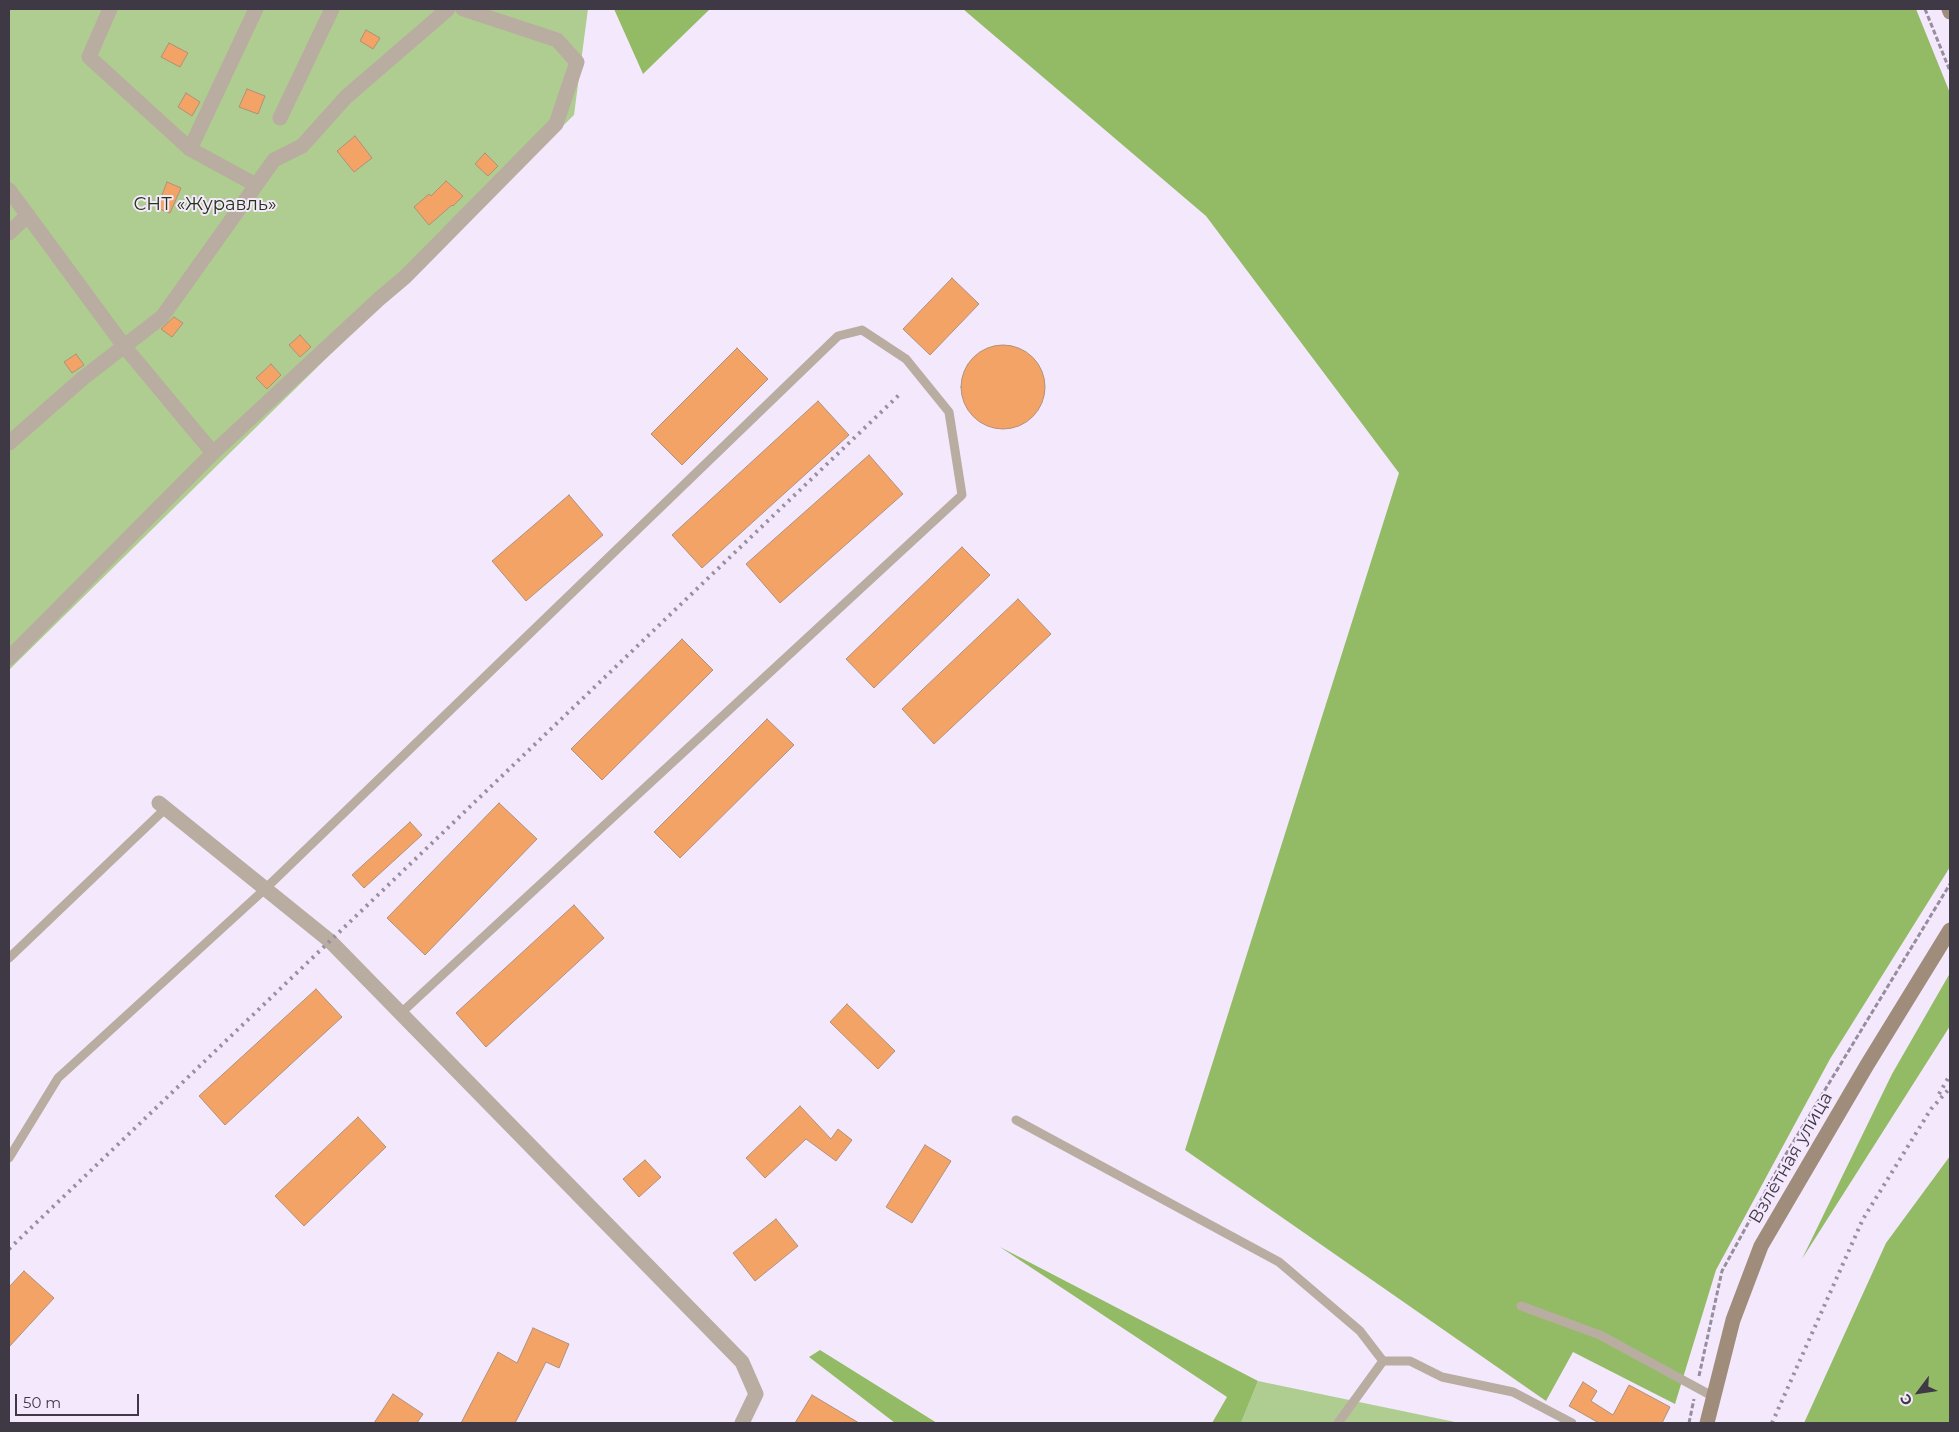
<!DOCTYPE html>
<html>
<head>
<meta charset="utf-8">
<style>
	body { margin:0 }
	#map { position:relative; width:1959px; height:1432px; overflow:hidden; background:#f4e8fd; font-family:Montserrat,sans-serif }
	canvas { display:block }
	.frame { position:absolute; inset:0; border:10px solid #3f3845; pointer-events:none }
	.north { position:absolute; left:1894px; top:1367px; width:50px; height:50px; -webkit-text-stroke:4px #f4e8fd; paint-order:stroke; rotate:239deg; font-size:14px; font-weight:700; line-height:20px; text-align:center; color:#3f3845 }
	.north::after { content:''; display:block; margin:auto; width:18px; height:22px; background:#3f3845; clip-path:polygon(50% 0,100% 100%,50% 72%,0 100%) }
	.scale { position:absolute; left:15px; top:1394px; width:124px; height:22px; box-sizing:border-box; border:2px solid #3f3845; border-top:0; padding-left:6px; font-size:15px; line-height:18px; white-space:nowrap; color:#3f3845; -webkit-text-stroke:4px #f4e8fd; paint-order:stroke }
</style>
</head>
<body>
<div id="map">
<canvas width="1959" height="1432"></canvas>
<div class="frame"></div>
<div class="north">С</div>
<div class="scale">50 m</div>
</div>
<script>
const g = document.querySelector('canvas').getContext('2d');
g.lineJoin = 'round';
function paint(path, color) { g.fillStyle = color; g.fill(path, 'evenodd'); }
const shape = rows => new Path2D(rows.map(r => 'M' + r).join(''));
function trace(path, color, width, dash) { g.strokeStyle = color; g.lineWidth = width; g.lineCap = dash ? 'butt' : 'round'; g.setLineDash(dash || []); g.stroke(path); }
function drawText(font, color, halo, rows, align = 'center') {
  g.font = font + ' Montserrat,sans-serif'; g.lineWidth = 4; g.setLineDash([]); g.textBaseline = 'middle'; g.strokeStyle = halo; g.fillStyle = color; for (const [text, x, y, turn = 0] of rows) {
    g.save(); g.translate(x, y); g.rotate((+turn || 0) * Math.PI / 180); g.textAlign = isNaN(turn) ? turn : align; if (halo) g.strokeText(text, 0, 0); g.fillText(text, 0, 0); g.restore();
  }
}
paint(shape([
	[9,9,588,9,574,115,9,670],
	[1258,1381,1460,1423,1241,1423]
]), '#b0cd91');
paint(shape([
	[614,9,710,9,643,74],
	[963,9,1916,9,1950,93,1950,867,1830,1059,1716,1270,1675,1404,1573,1352,1546,1401,1185,1150,1399,473,1206,216],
	[1950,973,1950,1026,1802,1259,1892,1074],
	[1950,1156,1950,1423,1804,1423,1886,1243],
	[1000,1247,1258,1381,1241,1423,1212,1423,1227,1397],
	[820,1350,937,1423,895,1423,809,1357]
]), '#93bb65');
const building = shape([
	[366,30,380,38,373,49,360,41,366,30],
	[169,43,188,53,180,67,161,57,169,43],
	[247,89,265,96,258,114,239,107,247,89],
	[186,93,200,102,192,116,178,107,186,93],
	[355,136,372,158,354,172,337,151,355,136],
	[485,153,498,166,488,176,475,164,485,153],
	[446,181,463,196,453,206,452,205,429,225,414,207,429,194,431,196,446,181],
	[167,182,181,188,170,213,157,208,167,182],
	[952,278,979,304,930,355,903,329,952,278],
	[174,317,183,323,172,337,161,329,174,317],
	[300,335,311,347,300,357,289,345,300,335],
	'961 387a42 42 0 1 1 84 0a42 42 0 1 1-84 0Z',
	[737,348,768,379,682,465,651,434,737,348],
	[76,354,84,365,72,373,64,362,76,354],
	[271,364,281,375,267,389,256,378,271,364],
	[818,401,849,435,702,568,672,535,818,401],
	[869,455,903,494,780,603,746,564,869,455],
	[569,495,603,535,526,601,492,561,569,495],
	[962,547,990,575,874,688,846,659,962,547],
	[1018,599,1051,634,934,744,902,709,1018,599],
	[682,639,713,670,602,780,571,749,682,639],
	[767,719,794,745,680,858,654,832,767,719],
	[499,803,537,839,425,955,387,918,499,803],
	[410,822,422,835,364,888,352,875,410,822],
	[574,905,604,938,486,1047,456,1013,574,905],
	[316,989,342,1017,225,1125,199,1096,316,989],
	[847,1004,895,1051,878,1069,830,1022,847,1004],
	[800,1106,831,1139,838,1129,852,1140,836,1161,806,1139,765,1178,746,1158,800,1106],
	[358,1117,386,1147,304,1226,275,1196,358,1117],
	[925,1145,951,1161,912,1223,886,1207,925,1145],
	[645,1160,661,1177,639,1197,623,1179,645,1160],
	[776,1219,798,1246,755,1281,733,1253,776,1219],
	[24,1271,54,1298,9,1347,9,1287,24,1271],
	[533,1328,569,1344,559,1368,546,1362,515,1423,461,1423,498,1352,517,1363,533,1328],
	[1583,1382,1597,1391,1591,1401,1613,1415,1629,1385,1670,1407,1662,1423,1599,1423,1569,1406,1583,1382],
	[393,1394,423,1414,417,1423,374,1423,393,1394],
	[812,1395,859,1423,795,1423,812,1395]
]);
paint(building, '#f4a367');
trace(building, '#b0907a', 1);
trace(shape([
	[1925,9,1950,71],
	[1699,1376,1722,1271,1786,1154,1950,884],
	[1689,1423,1694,1399]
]), '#968d9d', 3, [5, 2.5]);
trace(shape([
	[9,958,166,808],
	[1016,1120,1279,1262,1360,1331,1383,1361,1338,1423],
	[9,1158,58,1078,265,889,838,336,862,330,906,359,949,412,962,495,401,1013],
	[1521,1306,1600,1335,1714,1397],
	[1383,1361,1410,1361,1442,1377,1513,1392,1572,1423]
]), '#b9aca0', 9);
trace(shape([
	[110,9,89,57,190,149,256,185],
	[280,118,332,9],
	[190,149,256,9],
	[9,190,124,346,213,453],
	[9,233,28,215],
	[9,443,83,378,162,317,274,160,302,146,346,97,448,9],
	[9,658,213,453,379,299,405,277,556,124,577,62,557,40,463,9],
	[159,803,330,941,742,1362,756,1394,742,1423]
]), '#b9aca0', 15);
trace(shape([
	[1949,9,1950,12],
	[1707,1423,1733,1320,1761,1246,1867,1065,1950,930]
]), '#9f8c7b', 15);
trace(shape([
	[1939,1094,1950,1075],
	[9,1249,900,394],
	[1772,1423,1863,1219,1931,1109,1950,1088]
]), '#988fa0', 4, [2.5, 5]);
drawText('18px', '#253511', '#f4e8fd', [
	["СНТ «Журавль»",205,205]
]);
drawText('18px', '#3f3845', '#f4e8fd', [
	["Взлётная улица",1791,1158,-60]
]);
</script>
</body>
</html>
